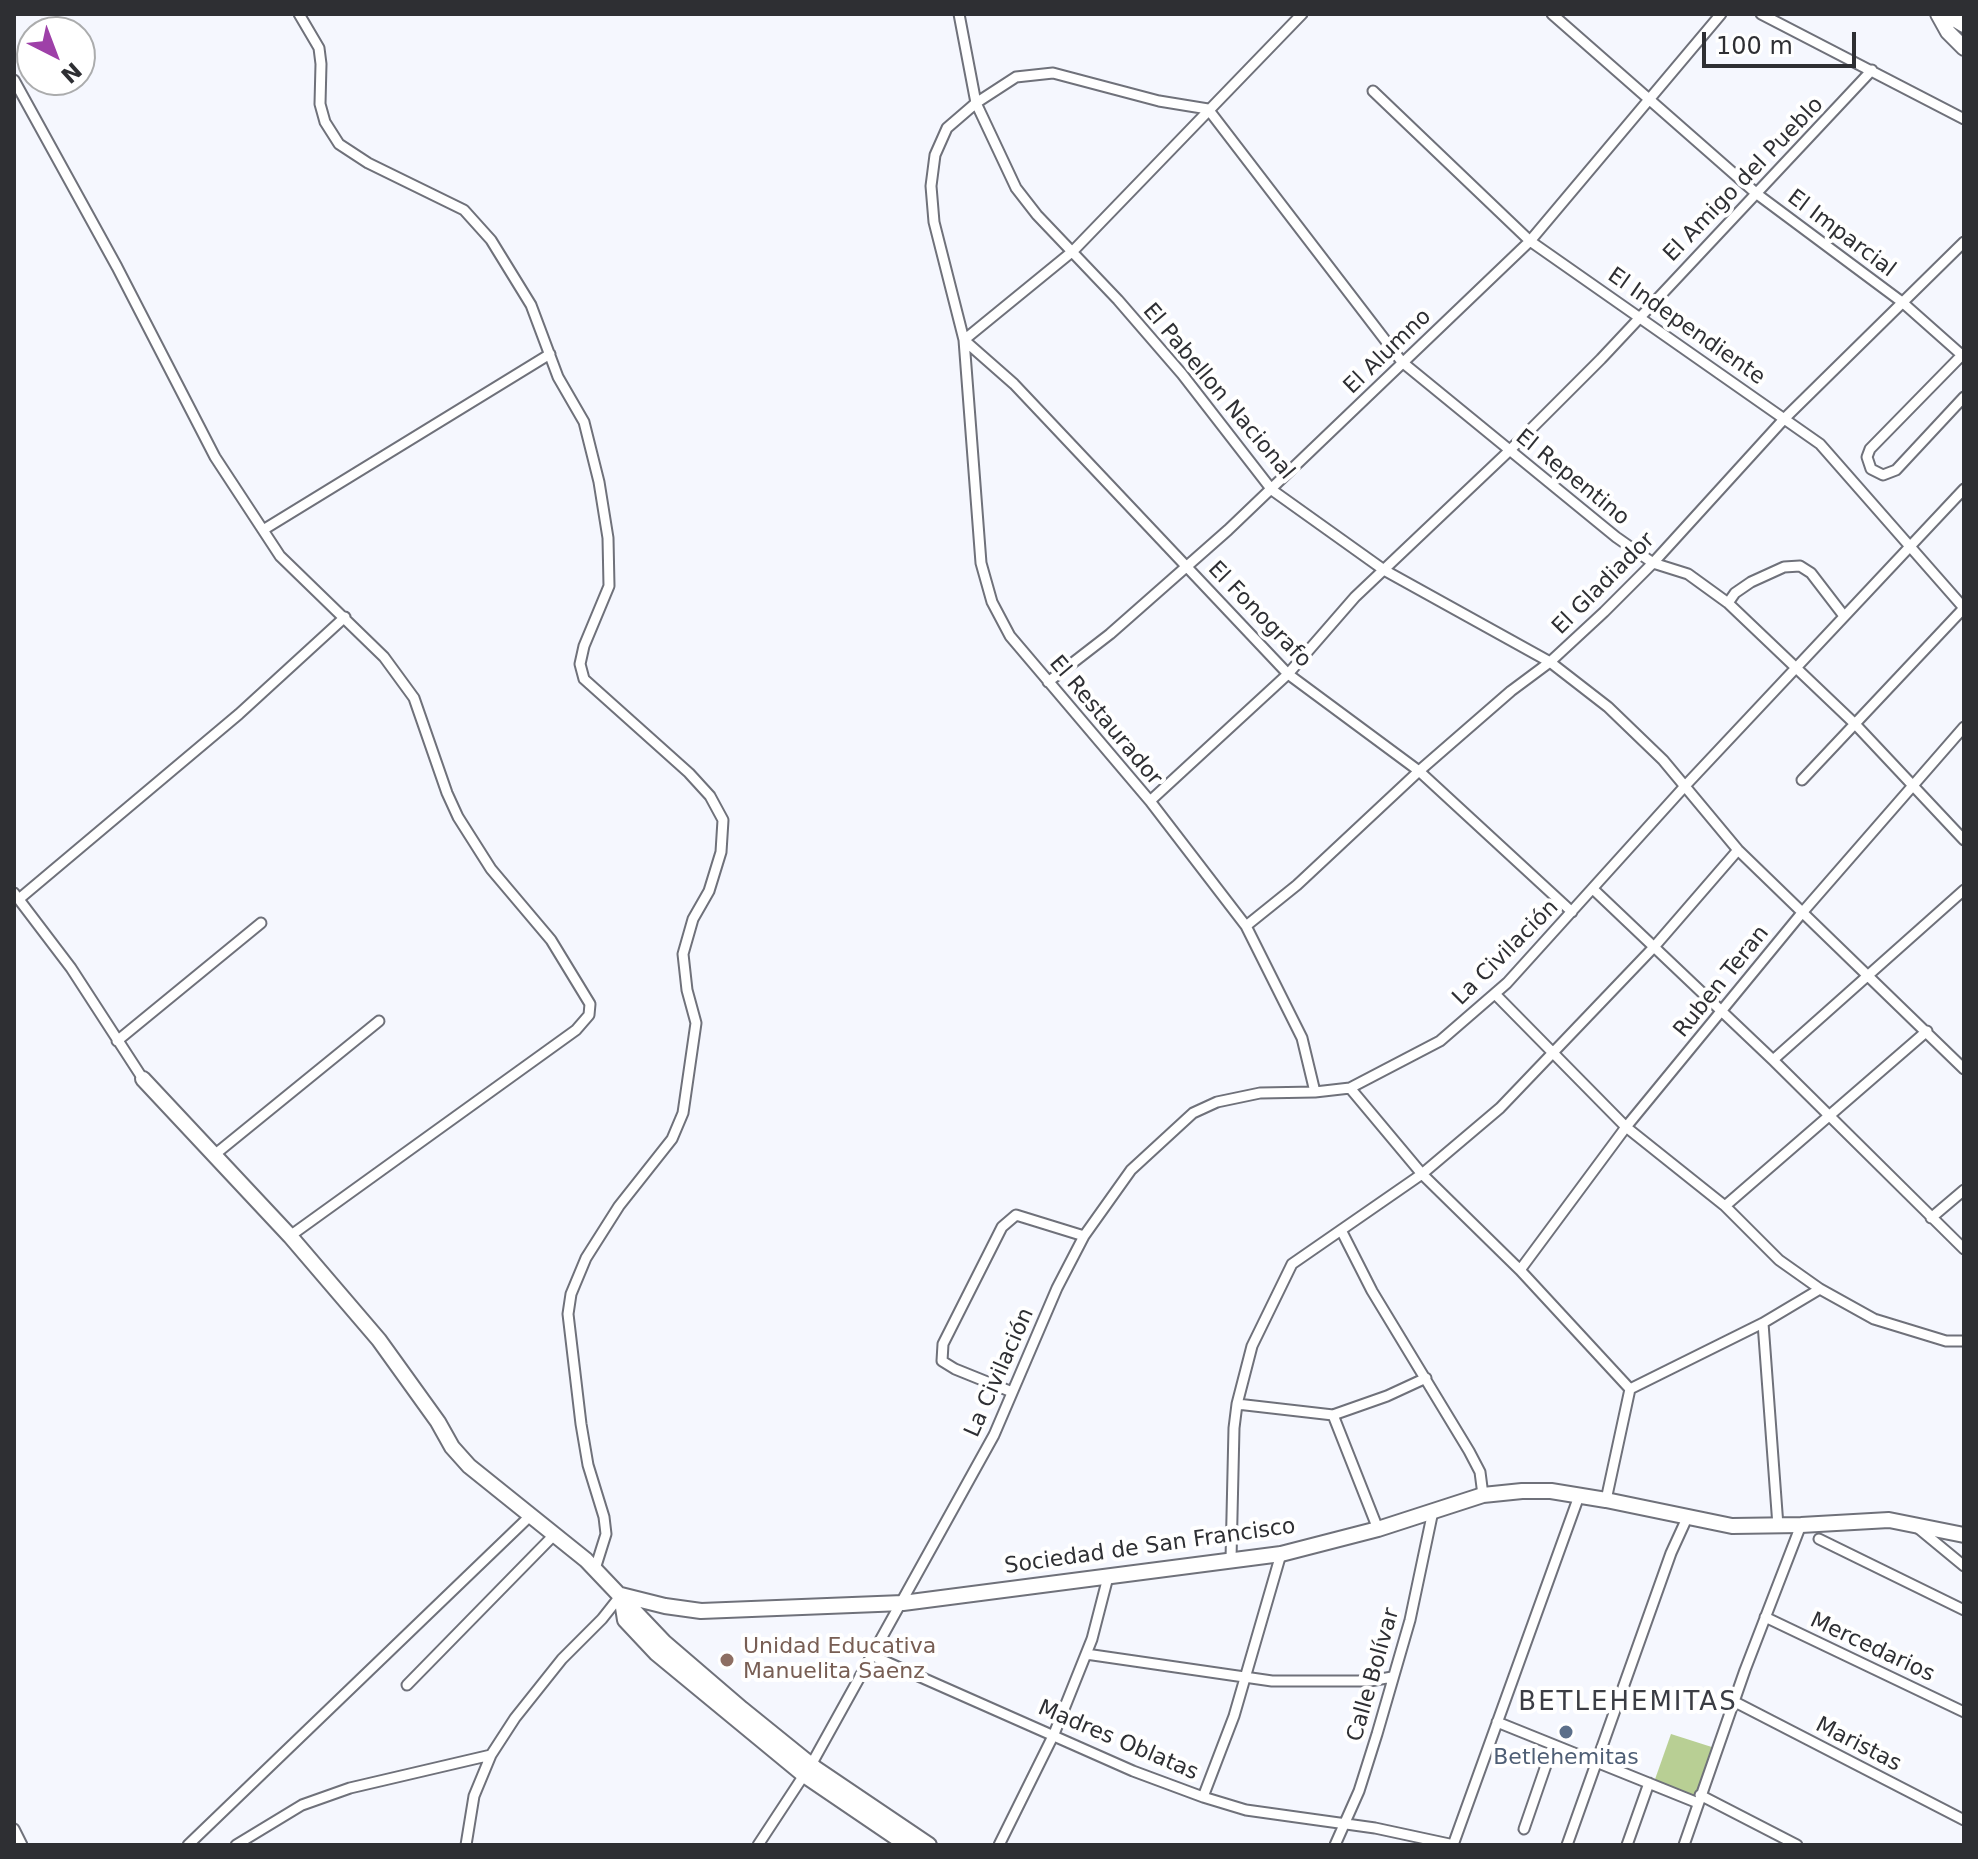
<!DOCTYPE html>
<html>
<head>
<meta charset="utf-8">
<style>
	body { margin:0 }
	#map { position:relative; width:1978px; height:1859px; overflow:hidden; background:#f5f7fe; font-family:"DejaVu Sans",sans-serif }
	canvas { display:block }
	.frame { position:absolute; inset:0; border:16px solid #2e2f33; pointer-events:none }
	.north { position:absolute; left:16px; top:16px; width:80px; height:80px; box-sizing:border-box; background:#fff; border:2px solid #abacad; border-radius:50%; rotate:138deg; font-size:22px; font-weight:700; line-height:32px; text-align:center; color:#2e2f33 }
	.north::after { content:''; display:block; margin:auto; width:28px; height:36px; background:#9e40a8; clip-path:polygon(50% 0,100% 100%,50% 72%,0 100%) }
	.scale { position:absolute; left:1702px; top:32px; width:154px; height:36px; box-sizing:border-box; border:4px solid #2e2f33; border-top:0; padding-left:10px; font-size:24px; line-height:28px; white-space:nowrap; color:#2e2f33; -webkit-text-stroke:6px #fff; paint-order:stroke }
</style>
</head>
<body>
<div id="map">
<canvas width="1978" height="1859"></canvas>
<div class="frame"></div>
<div class="north">N</div>
<div class="scale">100 m</div>
</div>
<script>
const g = document.querySelector('canvas').getContext('2d');
g.lineJoin = 'round';
function paint(path, color) { g.fillStyle = color; g.fill(path, 'evenodd'); }
const shape = rows => new Path2D(rows.map(r => 'M' + r).join(''));
function trace(path, color, width, dash) { g.strokeStyle = color; g.lineWidth = width; g.lineCap = dash ? 'butt' : 'round'; g.setLineDash(dash || []); g.stroke(path); }
function drawText(font, color, halo, rows, align = 'center') {
  g.font = font + ' "DejaVu Sans",sans-serif'; g.lineWidth = 8; g.setLineDash([]); g.textBaseline = 'middle'; g.strokeStyle = halo; g.fillStyle = color; for (const [text, x, y, turn = 0] of rows) {
    g.save(); g.translate(x, y); g.rotate((+turn || 0) * Math.PI / 180); g.textAlign = isNaN(turn) ? turn : align; if (halo) g.strokeText(text, 0, 0); g.fillText(text, 0, 0); g.restore();
  }
}
paint(shape([
	[1671,1734,1718,1749,1698,1803,1653,1785]
]), '#b8cf94');
const street = shape([
	[299,14,319,48,321,64,320,104,325,122,339,144,368,163,464,210,491,240,531,305,558,377,584,422,599,482,608,538,609,586,584,646,580,664,584,679,689,773,710,796,723,820,721,852,709,891,693,919,683,954,687,990,696,1023,683,1113,672,1139,619,1206,586,1258,571,1294,568,1314,581,1424,588,1465,604,1517,606,1534,595,1569],
	[959,14,976,103,1016,188,1037,215,1118,300,1182,374,1272,490,1384,570,1550,662,1608,707,1663,760,1738,850,1964,1069],
	[1302,14,1073,251,964,340,981,563,992,602,1010,636,1150,801,1246,926,1302,1038,1315,1092],
	[1552,14,1757,194,1902,302,1964,357],
	[1761,14,1964,119],
	[14,80,117,267,215,457,280,556,384,657,414,698,447,793,458,817,491,869,551,940,590,1004,589,1015,576,1030,290,1236],
	[1373,91,1530,241,1820,444,1964,608],
	[1208,109,1159,101,1053,73,1016,77,976,103,947,128,935,155,931,186,934,222,964,340,1014,384,1288,674,1419,771,1572,912],
	[1208,109,1402,362,1616,537,1653,563,1688,574,1728,603,1855,724,1964,840],
	[1964,353,1870,449,1867,457,1871,469,1883,475,1896,470,1964,397],
	[263,530,550,354],
	[1728,603,1735,593,1751,582,1784,567,1800,566,1811,573,1844,616],
	[1048,682,1110,634,1228,530,1530,241,1721,14],
	[1802,780,1964,608],
	[1150,801,1288,674,1355,597,1509,451,1601,359,1872,70],
	[1593,889,1773,1060,1964,1249],
	[14,893,71,968,143,1079],
	[19,899,239,714,345,617],
	[1246,926,1297,885,1419,771,1511,691,1550,662,1604,612,1653,563,1785,418,1964,242],
	[1495,994,1626,1127,1725,1206,1779,1260,1820,1289,1874,1319,1946,1341,1964,1341],
	[117,1041,261,923],
	[1773,1060,1964,890],
	[1350,1088,1422,1174,1520,1270,1630,1389],
	[213,1156,379,1021],
	[1725,1206,1927,1031],
	[1931,1218,1964,1190],
	[1341,1230,1372,1291,1469,1451,1480,1472,1483,1495],
	[1520,1270,1626,1127,1801,914,1964,727],
	[1763,1323,1778,1526],
	[1012,1392,955,1369,942,1361,943,1344,1002,1227,1016,1215,1084,1236],
	[1237,1404,1333,1415,1387,1396,1426,1378],
	[1333,1415,1378,1529],
	[1606,1500,1630,1389,1763,1323,1820,1289],
	[1918,1528,1964,1566],
	[1819,1539,1964,1610],
	[1231,1559,1234,1428,1237,1404,1252,1346,1292,1264,1422,1174,1500,1108,1654,947,1738,850],
	[1765,1617,1964,1712],
	[1086,1654,1272,1681,1370,1681,1392,1677],
	[873,1656,1133,1771,1203,1797,1246,1810,1375,1828,1454,1845],
	[407,1685,554,1535],
	[1735,1702,1964,1820],
	[1497,1722,1698,1803],
	[811,1765,994,1435,1057,1288,1084,1236,1131,1170,1193,1113,1217,1102,1260,1093,1315,1092,1350,1088,1440,1041,1507,983,1685,786,1964,489],
	[1700,1795,1797,1845],
	[1203,1797,1234,1716,1281,1554],
	[14,1829,22,1845],
	[1524,1829,1553,1745],
	[188,1845,530,1516],
	[236,1845,302,1805,350,1788,491,1755],
	[466,1845,474,1796,491,1755,515,1718,562,1659,602,1619,621,1595],
	[758,1845,804,1775],
	[999,1845,1054,1734,1092,1639,1108,1577],
	[1335,1845,1359,1791,1377,1734,1410,1620,1433,1511],
	[1453,1845,1579,1496],
	[1567,1845,1671,1553,1687,1518],
	[1627,1845,1649,1783],
	[1684,1845,1745,1670,1801,1525]
]);
const secondary = shape([
	[1938,14,1948,32,1964,48],
	[1946,14,1964,25],
	[143,1079,290,1236,379,1340,438,1422,452,1447,469,1466,586,1560,664,1642,742,1709,815,1768,929,1845],
	[621,1595,665,1606,701,1611,903,1603,1281,1554,1378,1529,1483,1495,1522,1491,1551,1491,1606,1500,1732,1526,1801,1525,1889,1520,1964,1535],
	[621,1595,625,1620,656,1653,804,1775,907,1845]
]);
trace(street, '#6f717a', 13);
trace(secondary, '#6f717a', 18);
trace(street, '#fff', 9);
trace(secondary, '#fff', 14);
for (const [x, y, r, color] of [
	[727,1660,8,"#8d6e63"],
	[1566,1732,8,"#5c6f8a"]
]) { const dot = new Path2D(); dot.arc(x, y, r, 0, 2 * Math.PI); g.fillStyle = color; g.fill(dot); trace(dot, '#fff', 3); }
drawText('22px', '#2e2f33', '#fff', [
	["El Amigo del Pueblo",1744,180,-46],
	["El Imparcial",1841,234,37],
	["El Independiente",1686,327,35],
	["El Alumno",1388,352,-44],
	["El Pabellon Nacional",1218,392,50],
	["El Repentino",1572,478,39],
	["El Gladiador",1604,584,-45],
	["El Fonografo",1259,615,46],
	["El Restaurador",1105,721,50],
	["La Civilación",1506,953,-45],
	["Ruben Teran",1722,982,-51],
	["La Civilación",1000,1373,-66],
	["Sociedad de San Francisco",1150,1547,-8],
	["Mercedarios",1872,1648,25],
	["Calle Bolívar",1374,1675,-74],
	["Madres Oblatas",1118,1741,23],
	["Maristas",1858,1745,27]
]);
drawText('22px', '#785e54', '#fff', [
	["Unidad Educativa",743,1647],
	["Manuelita Saenz",743,1672]
], 'left');
drawText('22px', '#4e5e75', '#fff', [
	["Betlehemitas",1566,1758]
]);
g.letterSpacing = '2px';
drawText('26px', '#3b3d44', '#fff', [
	["BETLEHEMITAS",1628,1703]
]);
g.letterSpacing = '0px';
</script>
</body>
</html>
